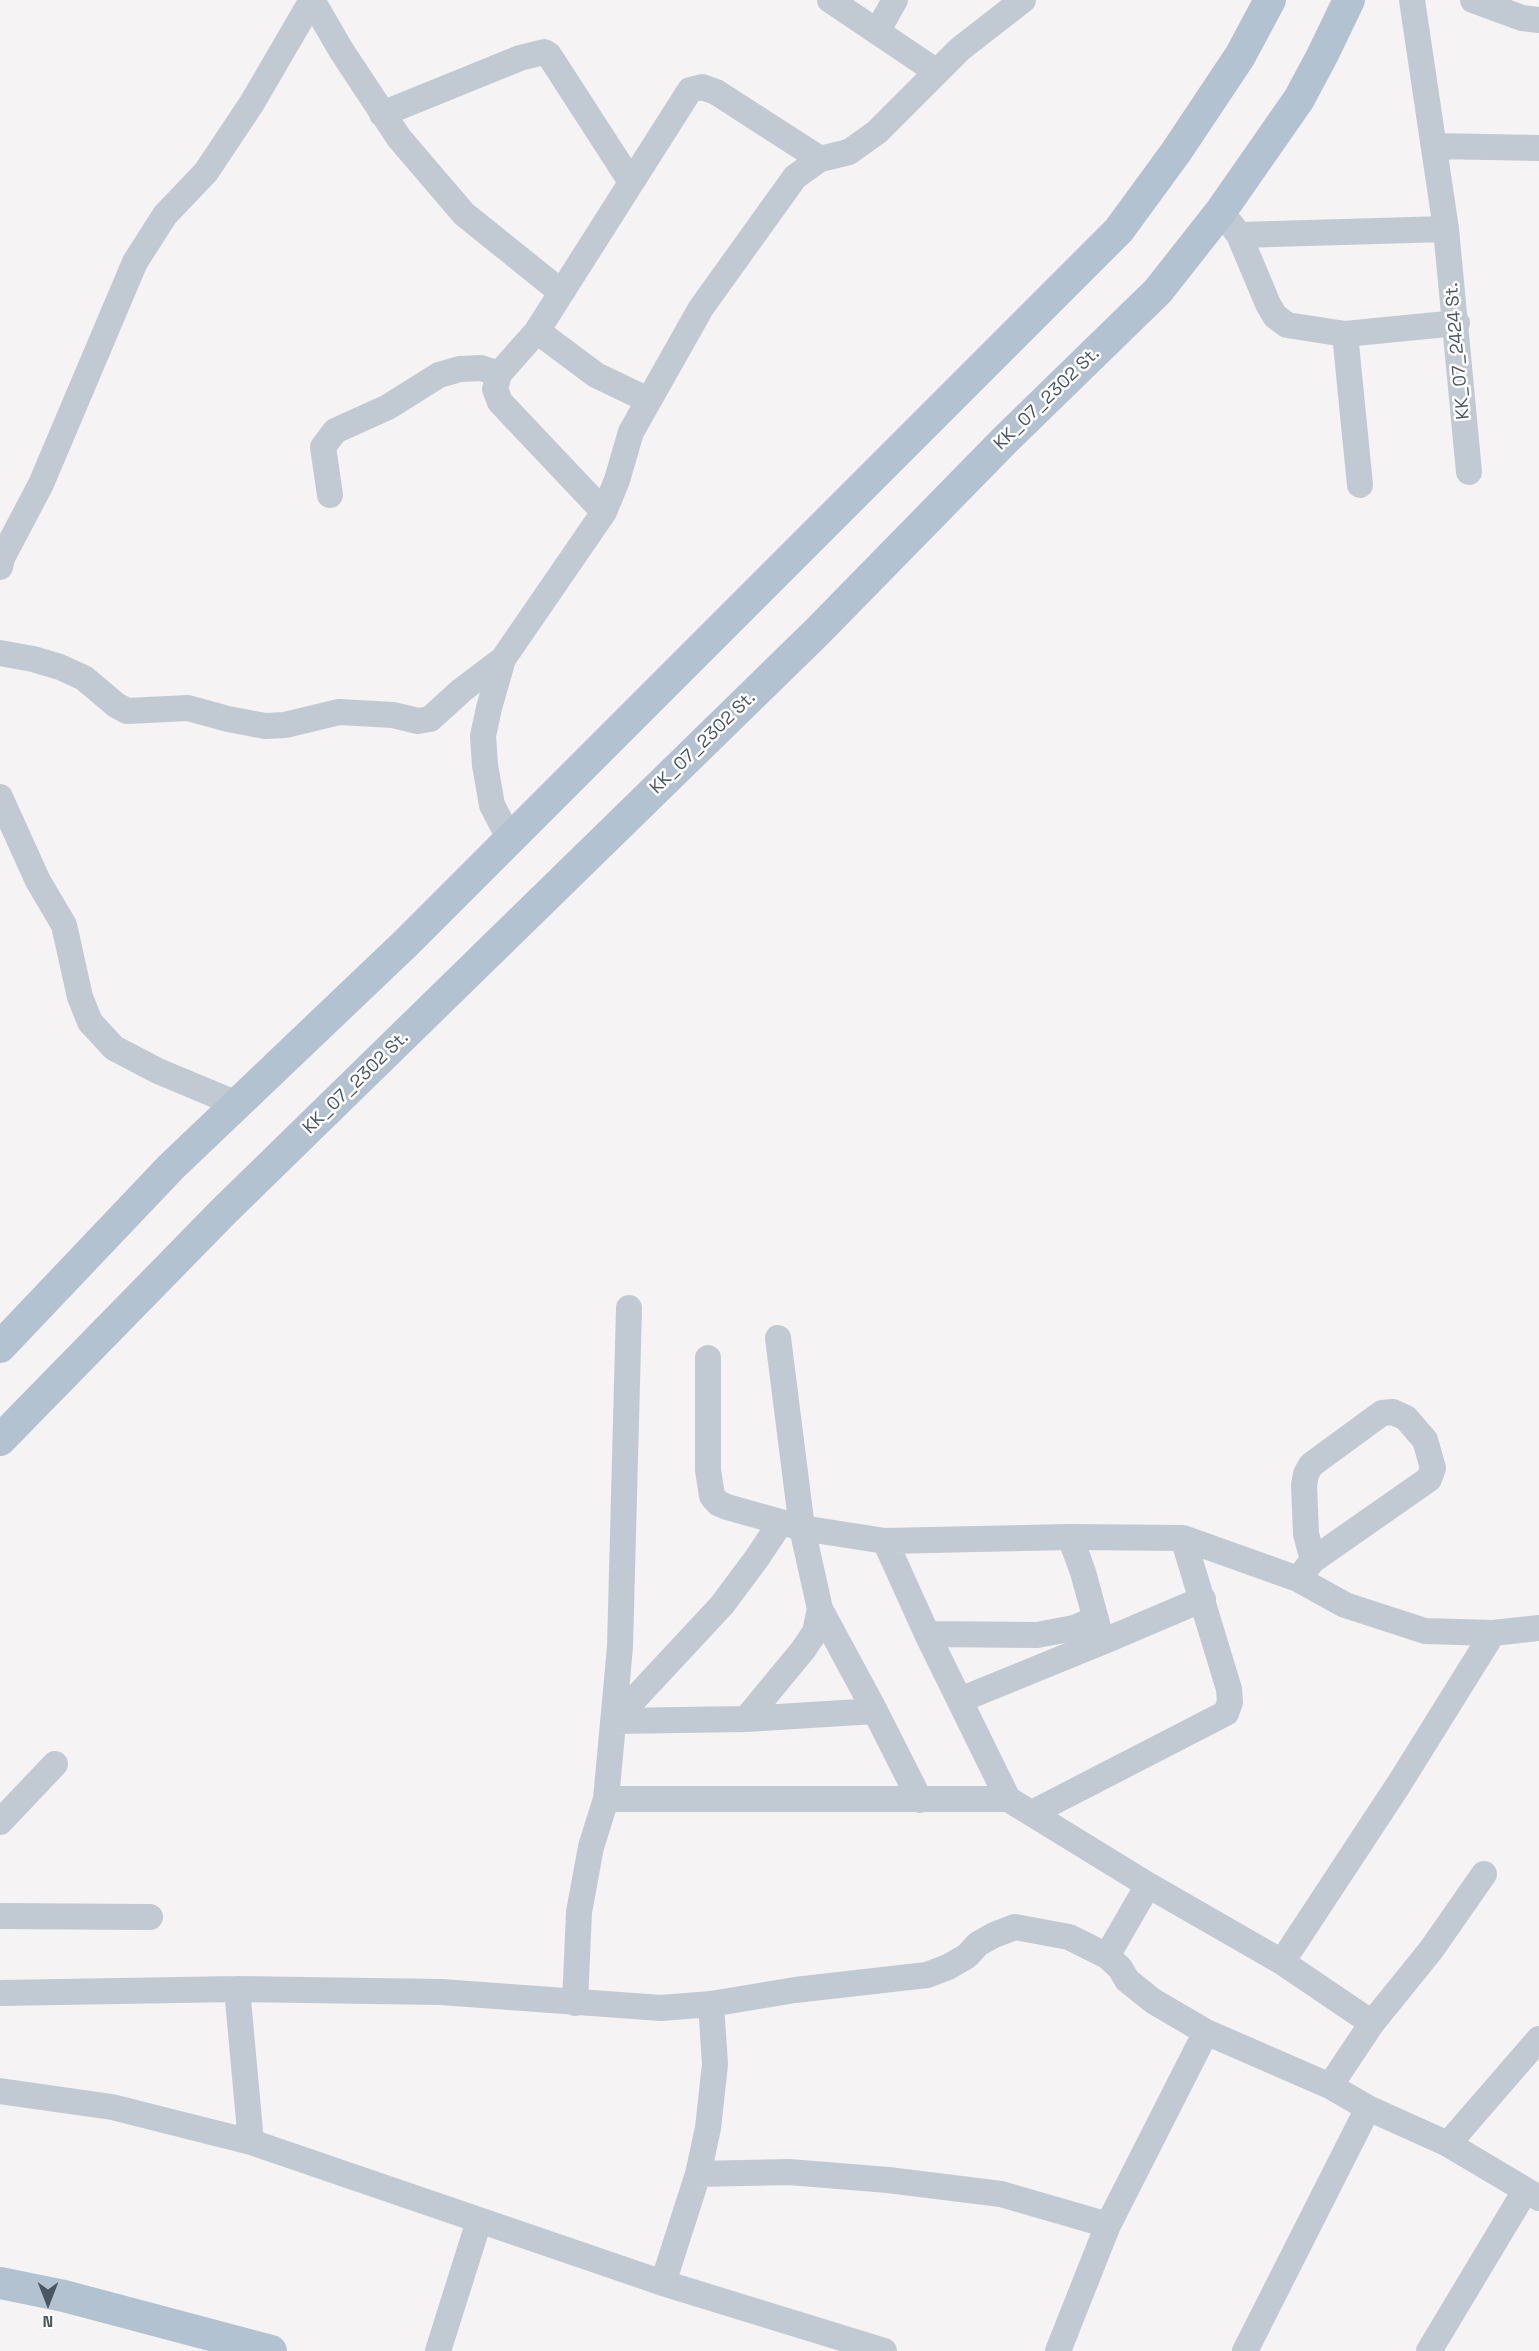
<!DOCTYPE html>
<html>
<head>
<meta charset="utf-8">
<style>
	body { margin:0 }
	#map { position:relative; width:1539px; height:2351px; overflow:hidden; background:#f5f3f3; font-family:"Space Grotesk",sans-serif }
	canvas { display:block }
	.north { position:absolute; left:18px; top:2273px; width:60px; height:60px; -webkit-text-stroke:4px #fff; paint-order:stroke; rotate:180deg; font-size:16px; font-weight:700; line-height:24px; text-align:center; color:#4a5661 }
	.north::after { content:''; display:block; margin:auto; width:21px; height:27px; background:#4a5661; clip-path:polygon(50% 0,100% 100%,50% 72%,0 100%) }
</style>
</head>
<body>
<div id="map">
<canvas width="1539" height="2351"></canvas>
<div class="north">N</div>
</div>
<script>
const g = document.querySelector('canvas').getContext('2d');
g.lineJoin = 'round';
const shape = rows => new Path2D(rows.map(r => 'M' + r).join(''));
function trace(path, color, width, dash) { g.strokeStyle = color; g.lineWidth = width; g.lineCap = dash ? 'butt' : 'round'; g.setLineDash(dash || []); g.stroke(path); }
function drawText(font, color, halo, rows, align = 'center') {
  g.font = font + ' "Space Grotesk",sans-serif'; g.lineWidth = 5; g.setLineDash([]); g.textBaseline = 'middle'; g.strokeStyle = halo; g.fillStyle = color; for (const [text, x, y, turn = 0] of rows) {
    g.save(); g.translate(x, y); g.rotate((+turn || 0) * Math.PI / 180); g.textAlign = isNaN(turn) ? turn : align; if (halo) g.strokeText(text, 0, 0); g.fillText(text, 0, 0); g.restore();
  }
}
trace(shape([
	[312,0,341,50,399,138,464,214,561,292],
	[830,0,937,72],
	[1412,0,1446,229,1469,472],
	[1473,0,1522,18,1539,20],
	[877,32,895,0],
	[382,114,520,58,544,52,549,55,631,182],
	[1434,146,1539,148],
	[1230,223,1239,235,1446,229],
	[1239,235,1268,304,1275,316,1287,325,1345,334,1457,323],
	[537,331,596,375,648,400],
	[1345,334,1360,485],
	[330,495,323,447,335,431,388,407,439,375,460,369,481,368,499,374],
	[604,512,500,402,495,389,499,374,537,331,690,90,702,87,716,92,820,159],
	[0,567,2,558,41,484,135,262,165,215,206,172,252,103,312,0],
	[0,653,33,659,60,667,84,678,116,705,127,711,188,708,228,719,265,726,285,725,339,712,393,715,418,721,430,719,462,690,503,659],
	[0,797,38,881,64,925,80,997,90,1022,114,1048,158,1071,237,1104],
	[509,838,492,805,485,765,483,736,489,708,503,659,604,512,617,480,631,432,701,308,795,177,820,159,849,152,877,132,960,49,1023,0],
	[778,1338,802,1528,820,1609,875,1711,920,1800],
	[708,1358,708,1470,712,1496,718,1503,727,1507,802,1528,885,1541,1070,1537,1183,1538,1229,1689,1230,1702,1226,1713,1032,1813],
	[1070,1537,1083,1572,1102,1642,1203,1599],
	[1183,1538,1298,1579,1345,1605,1425,1631,1493,1633,1539,1628],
	[885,1541,927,1634,1008,1799],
	[1298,1579,1313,1560,1306,1534,1304,1485,1306,1474,1311,1465,1382,1413,1393,1412,1406,1418,1425,1440,1433,1468,1429,1479,1313,1560],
	[927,1634,1037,1635,1074,1628,1096,1619],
	[960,1700,1102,1642],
	[746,1719,803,1650,815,1632,820,1609],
	[614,1721,746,1719,875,1711],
	[614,1721,722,1605,757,1558,781,1522],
	[606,1799,1008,1799,1148,1885,1282,1962,1372,2023],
	[0,1822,55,1764],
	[0,1916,150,1917],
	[1107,1956,1148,1885],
	[1282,1962,1399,1784,1493,1633],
	[237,1989,251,2142],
	[0,1993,237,1989,441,1992,661,2008,711,2004,795,1990,927,1975,948,1967,967,1956,978,1944,994,1935,1015,1927,1069,1937,1107,1956,1120,1968,1127,1980,1153,2001,1206,2032,1330,2086,1368,2108,1448,2144,1539,2198],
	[575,2003,579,1912,591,1847,606,1799,620,1647,629,1308],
	[1330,2086,1372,2023,1431,1950,1484,1874],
	[0,2091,112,2107,251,2142,663,2283,884,2351],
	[1448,2144,1539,2039],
	[698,2174,708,2128,715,2064,711,2004],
	[663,2283,698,2174,789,2172,888,2180,1001,2194,1108,2225],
	[438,2351,479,2221],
	[1058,2351,1108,2225,1206,2032],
	[1245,2351,1368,2108],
	[1429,2351,1525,2191]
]), '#c1cad2', 26);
trace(shape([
	[0,1347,171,1167,405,944,1119,230,1176,152,1240,56,1270,0],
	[0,1440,223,1212,817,632,1005,440,1158,291,1221,211,1299,99,1322,56,1349,0],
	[0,2283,64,2296,271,2351]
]), '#b3c2d1', 32);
drawText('18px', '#4a5661', '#fff', [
	["KK_07_2424 St.",1458,351,-95],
	["KK_07_2302 St.",1047,399,-44],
	["KK_07_2302 St.",703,743,-44],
	["KK_07_2302 St.",356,1083,-44]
]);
</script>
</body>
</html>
